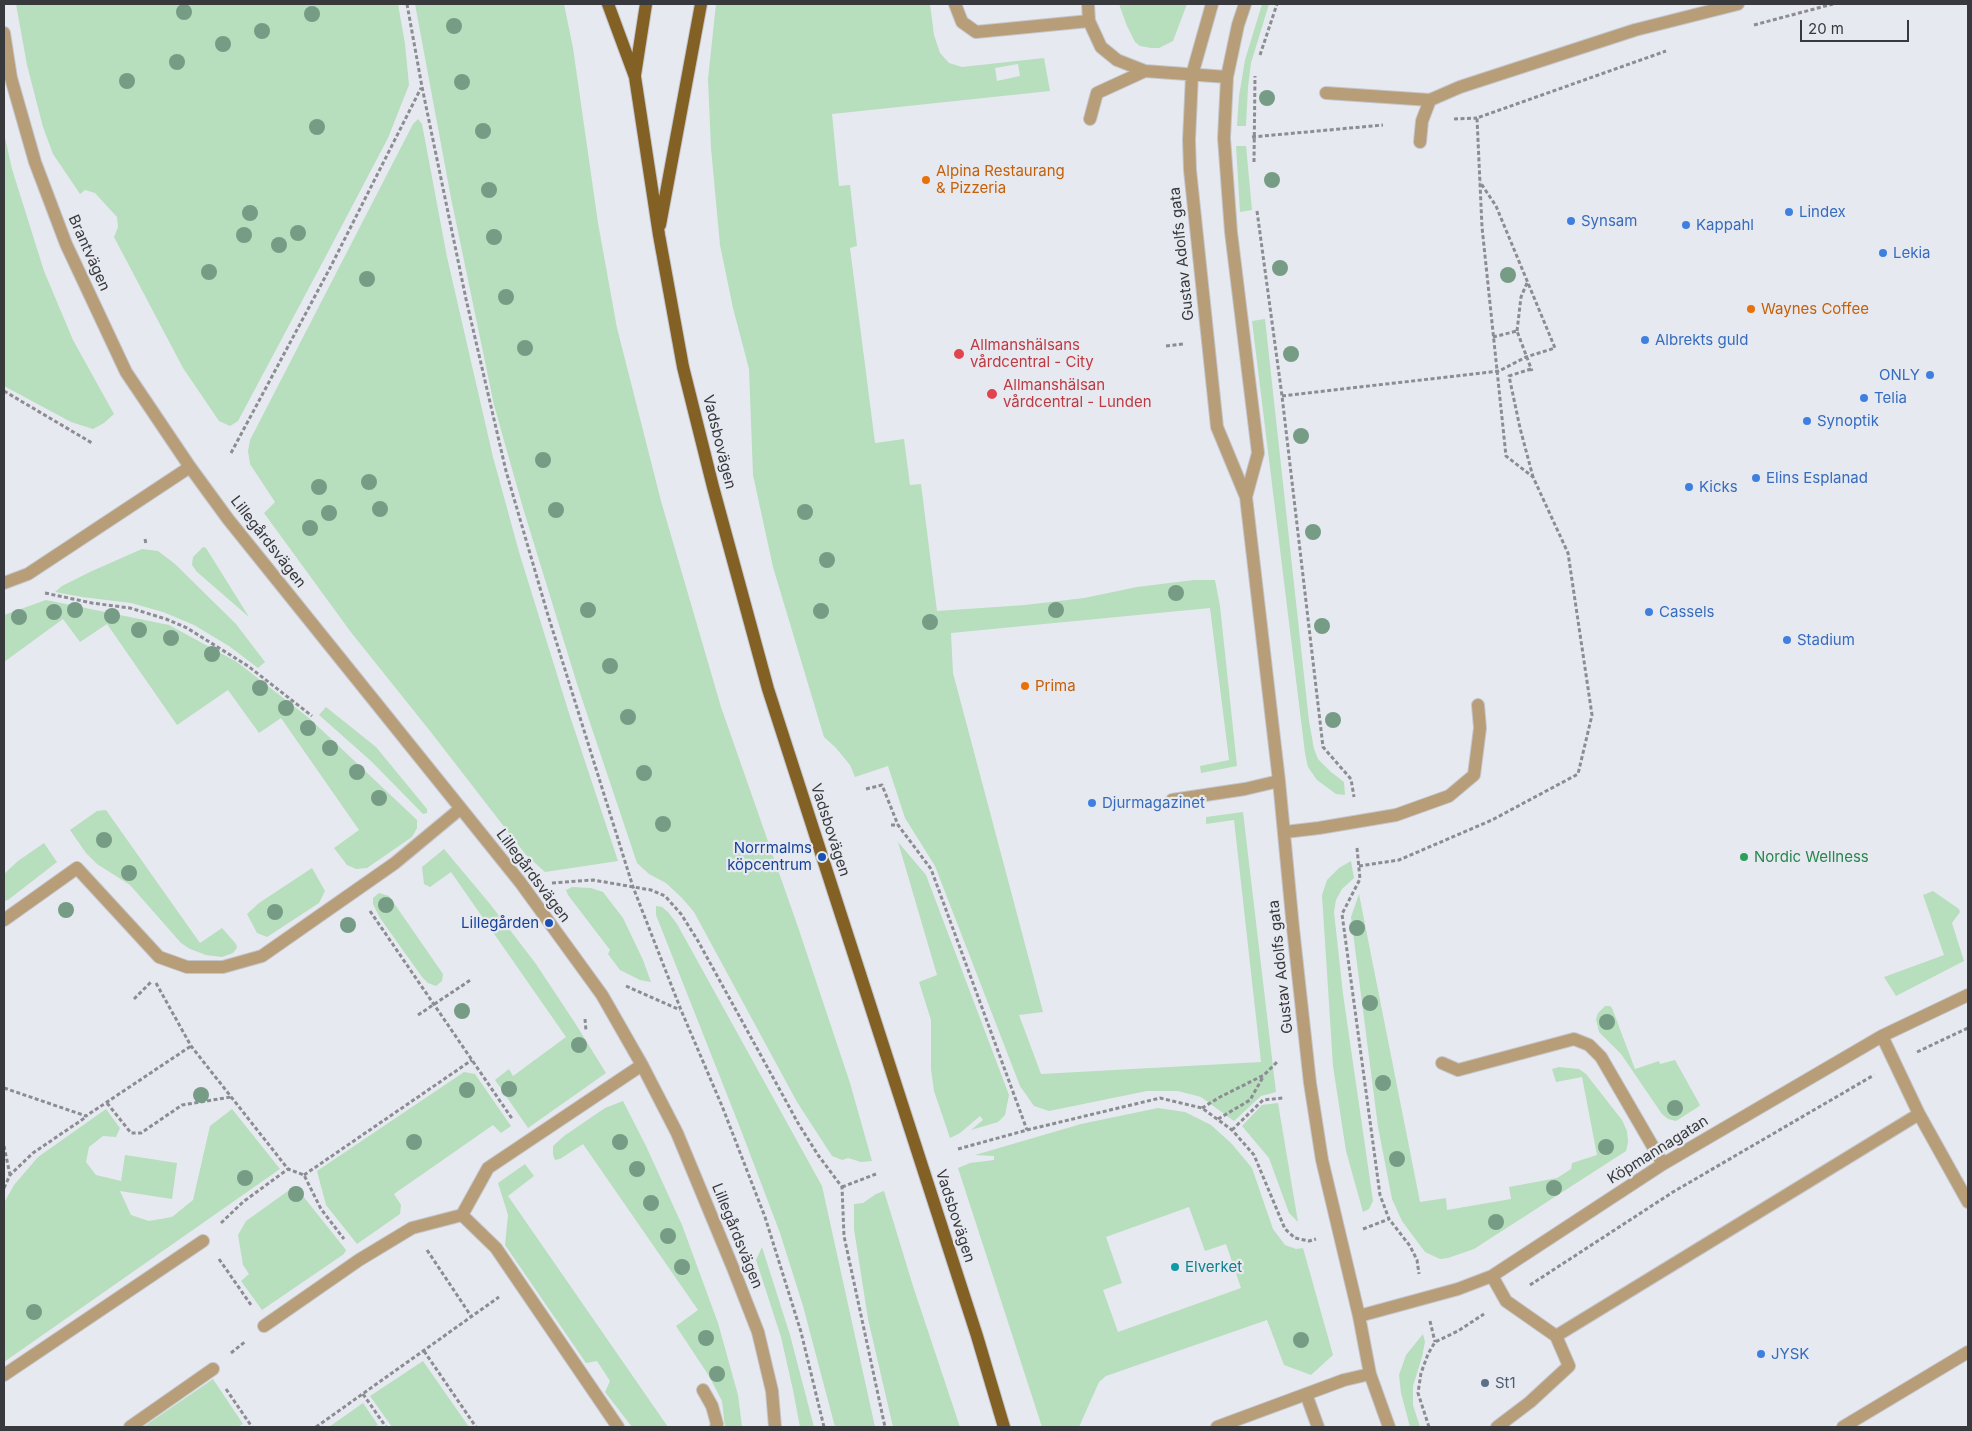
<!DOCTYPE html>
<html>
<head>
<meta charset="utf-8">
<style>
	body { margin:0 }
	#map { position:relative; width:1972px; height:1431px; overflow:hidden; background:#e7e9f0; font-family:Inter,sans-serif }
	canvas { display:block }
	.frame { position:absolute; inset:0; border:5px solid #38393c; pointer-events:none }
	.scale { position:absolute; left:1800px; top:20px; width:109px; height:22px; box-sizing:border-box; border:2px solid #38393c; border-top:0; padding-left:6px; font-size:15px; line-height:18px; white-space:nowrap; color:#38393c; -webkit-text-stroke:4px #e7e9f0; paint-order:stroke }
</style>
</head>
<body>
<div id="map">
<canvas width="1972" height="1431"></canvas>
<div class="frame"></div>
<div class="scale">20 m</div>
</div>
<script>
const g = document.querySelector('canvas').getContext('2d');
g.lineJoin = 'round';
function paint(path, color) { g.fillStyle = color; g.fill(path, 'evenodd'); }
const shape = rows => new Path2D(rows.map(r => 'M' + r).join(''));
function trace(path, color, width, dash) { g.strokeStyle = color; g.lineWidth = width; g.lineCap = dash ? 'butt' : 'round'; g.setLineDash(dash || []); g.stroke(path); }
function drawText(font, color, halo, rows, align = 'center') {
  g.font = font + ' Inter,sans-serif'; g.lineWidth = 4.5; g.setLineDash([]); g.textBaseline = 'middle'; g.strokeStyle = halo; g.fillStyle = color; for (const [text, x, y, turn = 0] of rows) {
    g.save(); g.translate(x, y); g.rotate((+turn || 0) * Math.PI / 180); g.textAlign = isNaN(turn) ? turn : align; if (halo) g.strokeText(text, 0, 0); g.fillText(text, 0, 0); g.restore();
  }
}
paint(shape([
	[16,4,398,4,405,44,409,85,388,138,327,254,238,421,230,426,219,421,183,368,114,237,118,227,117,217,95,193,85,190,80,194,53,154,43,127,27,65],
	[415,4,564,4,573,48,598,223,617,328,661,501,721,707,799,930,850,1083,872,1161,861,1162,848,1158,842,1160,832,1156,797,1102,694,912,682,898,666,883,649,874,637,863,578,687,523,508,494,405,451,198],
	[716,4,930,4,934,35,940,53,949,63,962,67,1044,58,1050,91,832,114,839,186,850,185,857,246,850,248,875,443,904,439,910,485,921,484,937,611,1025,605,1084,598,1137,587,1194,580,1215,580,1220,606,1237,766,1201,773,1200,766,1229,760,1210,608,951,633,953,673,1043,1012,1019,1015,1041,1074,1261,1062,1234,820,1206,824,1206,817,1243,812,1276,1092,1261,1096,1234,1121,1201,1097,1178,1091,1147,1091,1049,1111,1034,1106,1020,1086,935,866,905,818,888,766,855,777,850,765,836,748,824,737,773,567,753,475,749,369,733,308,720,245,711,148,708,79],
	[1018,64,1020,76,997,81,995,68],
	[1119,4,1187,4,1173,41,1159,48,1151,48,1140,46,1135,42,1127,26],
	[1262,4,1269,4,1251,63,1248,87,1246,126,1237,126,1239,96,1245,60],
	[418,119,422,124,447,257,493,457,519,552,568,710,618,861,545,872,526,855,430,731,350,631,264,513,275,502,250,464,248,451,250,440,413,124],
	[4,133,12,169,44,271,73,340,114,414,104,423,93,429,71,422,4,386],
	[1236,146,1246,146,1252,210,1240,212],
	[1265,319,1309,721,1314,749,1318,759,1331,772,1344,782,1345,795,1336,794,1317,780,1308,767,1305,753,1252,321],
	[203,547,206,548,249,617,197,572,192,565,193,557],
	[142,549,158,551,175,564,236,624,265,662,258,668,229,646,194,625,163,612,131,603,82,597,55,592,62,586,92,571],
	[46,600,169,625,237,662,309,718,417,820,417,828,412,837,367,868,356,869,347,865,334,848,359,830,281,718,259,733,228,690,177,725,107,624,80,642,63,619,4,662,4,615],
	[326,707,376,747,427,809,427,813,423,814,371,761,319,715],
	[106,810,200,943,222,928,236,944,237,948,233,953,222,957,206,955,190,949,181,943,130,885,97,864,86,853,70,830,97,811],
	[898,842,926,875,1009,1095,1005,1115,998,1122,971,1130,983,1120,980,1116,960,1133,950,1138,934,1091,931,1069,931,1020,919,982,937,975],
	[44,843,57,862,8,900,4,901,4,874,18,861],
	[444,849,490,904,536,964,575,1023,606,1073,528,1128,495,1080,509,1069,513,1076,566,1037,451,872,430,887,424,884,422,867],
	[1351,861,1354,878,1342,889,1336,900,1334,912,1343,994,1373,1201,1369,1209,1363,1212,1346,1151,1333,1066,1322,895,1327,880,1339,868],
	[312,868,325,891,319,903,267,937,257,933,247,914,259,903],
	[572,887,591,888,603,892,623,918,643,960,651,982,640,980,620,970,608,954,610,950,568,895,566,890],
	[1933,891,1959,909,1960,912,1952,923,1964,961,1896,996,1884,977,1944,955,1923,895],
	[379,893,389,896,443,974,442,981,436,986,428,983,422,977,380,918,373,904,373,898],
	[1359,894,1420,1202,1446,1198,1447,1210,1511,1199,1509,1187,1557,1178,1571,1169,1572,1163,1597,1155,1582,1077,1556,1082,1552,1069,1559,1067,1579,1069,1586,1074,1622,1120,1627,1131,1628,1142,1626,1151,1474,1249,1448,1258,1440,1259,1425,1252,1402,1221,1392,1199,1378,1127,1351,917],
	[656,906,662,907,668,912,677,924,822,1186,875,1427,835,1427,803,1306,780,1233,739,1125,656,915],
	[1605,1006,1610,1006,1612,1008,1635,1069,1659,1061,1660,1064,1675,1060,1700,1105,1698,1107,1676,1121,1668,1119,1662,1114,1621,1054,1599,1032,1596,1019,1598,1013],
	[464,1072,475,1074,511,1126,501,1133,493,1125,394,1194,401,1205,400,1214,357,1244,326,1205,317,1171],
	[623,1101,646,1146,682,1225,718,1323,738,1395,742,1427,725,1427,722,1401,709,1376,676,1326,698,1310,583,1144,560,1159,555,1160,553,1155,553,1146,564,1136,605,1108],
	[1278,1103,1298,1222,1289,1213,1269,1158,1242,1126,1262,1105],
	[1158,1108,1185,1112,1211,1125,1232,1144,1252,1168,1273,1229,1285,1245,1296,1249,1303,1248,1333,1355,1311,1375,1284,1365,1267,1320,1106,1376,1099,1382,1079,1427,1042,1427,958,1168,970,1163,994,1160,994,1156,975,1155,1081,1124],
	[1189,1207,1205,1251,1226,1244,1241,1288,1118,1332,1103,1290,1122,1283,1106,1237],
	[106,1109,120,1128,116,1137,103,1136,89,1147,86,1162,96,1175,121,1181,125,1155,177,1163,172,1199,120,1191,131,1215,149,1221,172,1217,193,1200,210,1126,232,1109,280,1169,4,1362,4,1203,14,1185,38,1157],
	[525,1164,534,1176,508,1196,668,1427,632,1427,605,1392,610,1381,597,1361,586,1363,505,1245,508,1215,498,1183],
	[295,1186,346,1250,344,1254,262,1310,241,1281,249,1274,243,1265,238,1235,246,1221],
	[884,1191,913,1286,960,1427,893,1427,868,1319,854,1229,854,1204,863,1203,876,1194],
	[762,1247,790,1335,814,1427,800,1427,793,1390,781,1337,756,1260],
	[1423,1334,1425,1342,1422,1357,1413,1386,1413,1405,1420,1427,1410,1427,1401,1393,1399,1375,1406,1355],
	[423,1361,469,1427,392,1427,370,1396],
	[213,1379,243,1424,237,1427,143,1427],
	[363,1403,378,1425,373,1427,329,1427]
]), '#b7debd');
const minor = shape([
	[955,4,962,22,976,32,1089,21],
	[1088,4,1089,21,1101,47,1117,60,1145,71,1227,77],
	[1212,4,1192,75,1189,140,1190,170,1217,427,1246,497,1279,781,1293,928,1310,1083,1322,1160,1359,1316,1370,1374,1389,1427],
	[1245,4,1238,25,1227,77,1224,138,1231,232,1258,453,1246,497],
	[4,33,11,78,35,162,66,244,126,372,190,467,228,519,520,882,602,995,642,1065,677,1133,733,1268,758,1332,772,1391,775,1427],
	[1326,93,1430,100],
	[1090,119,1097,93,1145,71],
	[1420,142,1422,121,1430,100,1460,87,1635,30,1738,4],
	[4,583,28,574,190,467],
	[1172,800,1245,789,1279,781],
	[1285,832,1319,828,1396,815,1449,796,1474,775,1480,728,1478,705],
	[4,920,77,868,159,957,187,967,223,967,262,956,395,863,460,809],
	[1882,1036,1919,1114,1968,1202],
	[1442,1063,1458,1070,1574,1039,1589,1045,1601,1057,1663,1164],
	[462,1215,496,1248,618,1427],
	[462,1215,488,1168,642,1065],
	[1492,1276,1506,1301,1556,1336,1919,1114],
	[1359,1316,1458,1289,1492,1276,1663,1164,1882,1036,1968,995],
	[264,1326,359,1260,412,1228,462,1215],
	[4,1375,203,1241],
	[703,1390,712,1406,717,1424,716,1427],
	[1306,1394,1318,1427],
	[130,1427,213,1369],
	[1217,1427,1344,1380,1370,1374],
	[1497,1427,1530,1402,1569,1366,1556,1336],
	[1843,1427,1968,1352]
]);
const major = shape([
	[608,4,635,77,659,235,683,367,713,487,768,689,977,1336,1004,1427],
	[635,75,646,4],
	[660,225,701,4]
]);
trace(minor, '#c4c6cc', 14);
trace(major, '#c4c6cc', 14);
trace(shape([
	[407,4,422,87,466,299,506,471,547,612,633,887,681,1010,722,1106,765,1217,801,1332,824,1427],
	[1754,25,1833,4],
	[1260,55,1277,4],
	[1454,119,1477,118],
	[1252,137,1383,125],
	[1254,162,1255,76],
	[1257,211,1282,396,1323,747,1351,779,1354,797],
	[1517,331,1521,297,1527,283],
	[1493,337,1517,331,1532,371],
	[1166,346,1183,344],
	[1531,369,1509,376,1520,428,1533,477],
	[4,391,92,443],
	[1282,396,1499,371,1526,357,1555,348,1496,206,1480,182],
	[231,453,330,268,421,88],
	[145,539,146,544],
	[45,593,92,603,130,608,166,619,187,628,248,666,312,716],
	[866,789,882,785,898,825,931,869,1027,1130],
	[891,825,898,825],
	[1357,848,1360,879,1342,914,1380,1195,1389,1219,1410,1246,1417,1260,1419,1274],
	[1359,866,1399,860,1492,820,1578,774,1592,715,1568,553,1533,477,1506,456,1482,227,1477,118,1666,51],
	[552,883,593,880,651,890,665,896,681,914,698,941,798,1123,818,1155,842,1187,844,1236,885,1427],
	[370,911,513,1120],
	[156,983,191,1046,288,1169,304,1175,321,1209,344,1239],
	[626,986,680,1010],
	[134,999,151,982],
	[418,1015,472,979],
	[585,1019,586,1031],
	[1917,1052,1968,1028],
	[4,1088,86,1116,191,1046],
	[107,1103,131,1133,141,1133,182,1105,231,1097],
	[1202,1108,1220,1097,1264,1075,1278,1061],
	[1218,1119,1250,1100,1263,1077],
	[1232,1130,1263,1100,1283,1098],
	[4,1146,10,1175],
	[958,1149,1027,1130,1160,1098,1202,1108,1232,1130,1254,1155,1285,1229,1295,1238,1309,1241,1316,1239],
	[304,1175,472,1060],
	[842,1187,876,1174],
	[4,1188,10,1175,33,1153,86,1117],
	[221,1223,243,1202,288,1169],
	[1363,1229,1389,1219],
	[427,1250,471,1316],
	[219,1259,251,1305],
	[1530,1285,1673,1192,1874,1075],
	[1430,1321,1435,1342],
	[424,1351,476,1427],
	[231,1353,246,1341],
	[226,1389,252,1427],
	[363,1394,386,1427],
	[316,1427,499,1297],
	[1429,1427,1418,1393,1421,1373,1428,1354,1435,1342,1458,1331,1484,1314]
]), '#8b8d92', 3, [4, 2.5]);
trace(minor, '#b79e78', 12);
trace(major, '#836023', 12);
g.fillStyle = '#769c85';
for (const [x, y] of [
	[184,12],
	[312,14],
	[454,26],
	[262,31],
	[223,44],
	[177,62],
	[127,81],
	[462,82],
	[1267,98],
	[317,127],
	[483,131],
	[1272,180],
	[489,190],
	[250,213],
	[298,233],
	[244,235],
	[494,237],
	[279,245],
	[1280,268],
	[209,272],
	[1508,275],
	[367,279],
	[506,297],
	[525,348],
	[1291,354],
	[1301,436],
	[543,460],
	[369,482],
	[319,487],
	[380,509],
	[556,510],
	[805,512],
	[329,513],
	[310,528],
	[1313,532],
	[827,560],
	[1176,593],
	[75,610],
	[588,610],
	[1056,610],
	[821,611],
	[54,612],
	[112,616],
	[19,617],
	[930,622],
	[1322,626],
	[139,630],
	[171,638],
	[212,654],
	[610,666],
	[260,688],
	[286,708],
	[628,717],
	[1333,720],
	[308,728],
	[330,748],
	[357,772],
	[644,773],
	[379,798],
	[663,824],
	[104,840],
	[129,873],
	[386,905],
	[66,910],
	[275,912],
	[348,925],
	[1357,928],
	[1370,1003],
	[462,1011],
	[1607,1022],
	[579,1045],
	[1383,1083],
	[509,1089],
	[467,1090],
	[201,1095],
	[1675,1108],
	[414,1142],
	[620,1142],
	[1606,1147],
	[1397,1159],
	[637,1169],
	[245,1178],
	[1554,1188],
	[296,1194],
	[651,1203],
	[1496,1222],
	[668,1236],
	[682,1267],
	[34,1312],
	[706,1338],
	[1301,1340],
	[717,1374]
]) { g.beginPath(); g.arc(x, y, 8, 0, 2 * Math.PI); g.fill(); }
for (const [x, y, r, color] of [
	[926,180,5,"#e8710a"],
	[1789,212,5,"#3f7fe0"],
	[1571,221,5,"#3f7fe0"],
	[1686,225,5,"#3f7fe0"],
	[1883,253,5,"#3f7fe0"],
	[1751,309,5,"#e8710a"],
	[1645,340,5,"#3f7fe0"],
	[959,354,6,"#e0444e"],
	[1930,375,5,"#3f7fe0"],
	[992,394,6,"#e0444e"],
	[1864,398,5,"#3f7fe0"],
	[1807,421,5,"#3f7fe0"],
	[1756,478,5,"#3f7fe0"],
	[1689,487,5,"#3f7fe0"],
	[1649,612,5,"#3f7fe0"],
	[1787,640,5,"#3f7fe0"],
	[1025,686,5,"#e8710a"],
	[1092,803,5,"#3f7fe0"],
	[822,857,5,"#1a4fb4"],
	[1744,857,5,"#2e9e5b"],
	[549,923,5,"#1a4fb4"],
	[1175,1267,5,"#0f9aa8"],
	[1761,1354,5,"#3f7fe0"],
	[1485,1383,5,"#5c6f8a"]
]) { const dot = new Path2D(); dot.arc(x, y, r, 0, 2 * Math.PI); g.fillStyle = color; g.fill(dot); trace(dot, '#e7e9f0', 2); }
drawText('15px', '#c56008', '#e7e9f0', [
	["Alpina Restaurang",936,171],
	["& Pizzeria",936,188],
	["Waynes Coffee",1761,309],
	["Prima",1035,686]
], 'left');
drawText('15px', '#366cbe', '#e7e9f0', [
	["Lindex",1799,212],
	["Synsam",1581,221],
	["Kappahl",1696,225],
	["Lekia",1893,253],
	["Albrekts guld",1655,340],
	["ONLY",1920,375,"right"],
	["Telia",1874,398],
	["Synoptik",1817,421],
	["Elins Esplanad",1766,478],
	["Kicks",1699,487],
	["Cassels",1659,612],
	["Stadium",1797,640],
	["Djurmagazinet",1102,803],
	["JYSK",1771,1354]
], 'left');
drawText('15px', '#38393c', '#e7e9f0', [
	["Brantvägen",89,253,66],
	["Gustav Adolfs gata",1182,254,-96],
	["Vadsbovägen",719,442,76],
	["Lillegårdsvägen",268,542,52],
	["Vadsbovägen",830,830,72],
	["Lillegårdsvägen",533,876,53],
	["Gustav Adolfs gata",1281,967,-96],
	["Köpmannagatan",1658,1150,-32],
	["Vadsbovägen",955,1216,72],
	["Lillegårdsvägen",737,1236,68]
]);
drawText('15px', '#be3a42', '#e7e9f0', [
	["Allmanshälsans",970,345],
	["vårdcentral - City",970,362],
	["Allmanshälsan",1003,385],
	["vårdcentral - Lunden",1003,402]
], 'left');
drawText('15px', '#164399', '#e7e9f0', [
	["Norrmalms",812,848],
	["köpcentrum",812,865],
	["Lillegården",539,923]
], 'right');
drawText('15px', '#27864d', '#e7e9f0', [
	["Nordic Wellness",1754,857]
], 'left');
drawText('15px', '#0d838f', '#e7e9f0', [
	["Elverket",1185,1267]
], 'left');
drawText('15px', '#4e5e75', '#e7e9f0', [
	["St1",1495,1383]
], 'left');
</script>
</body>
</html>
